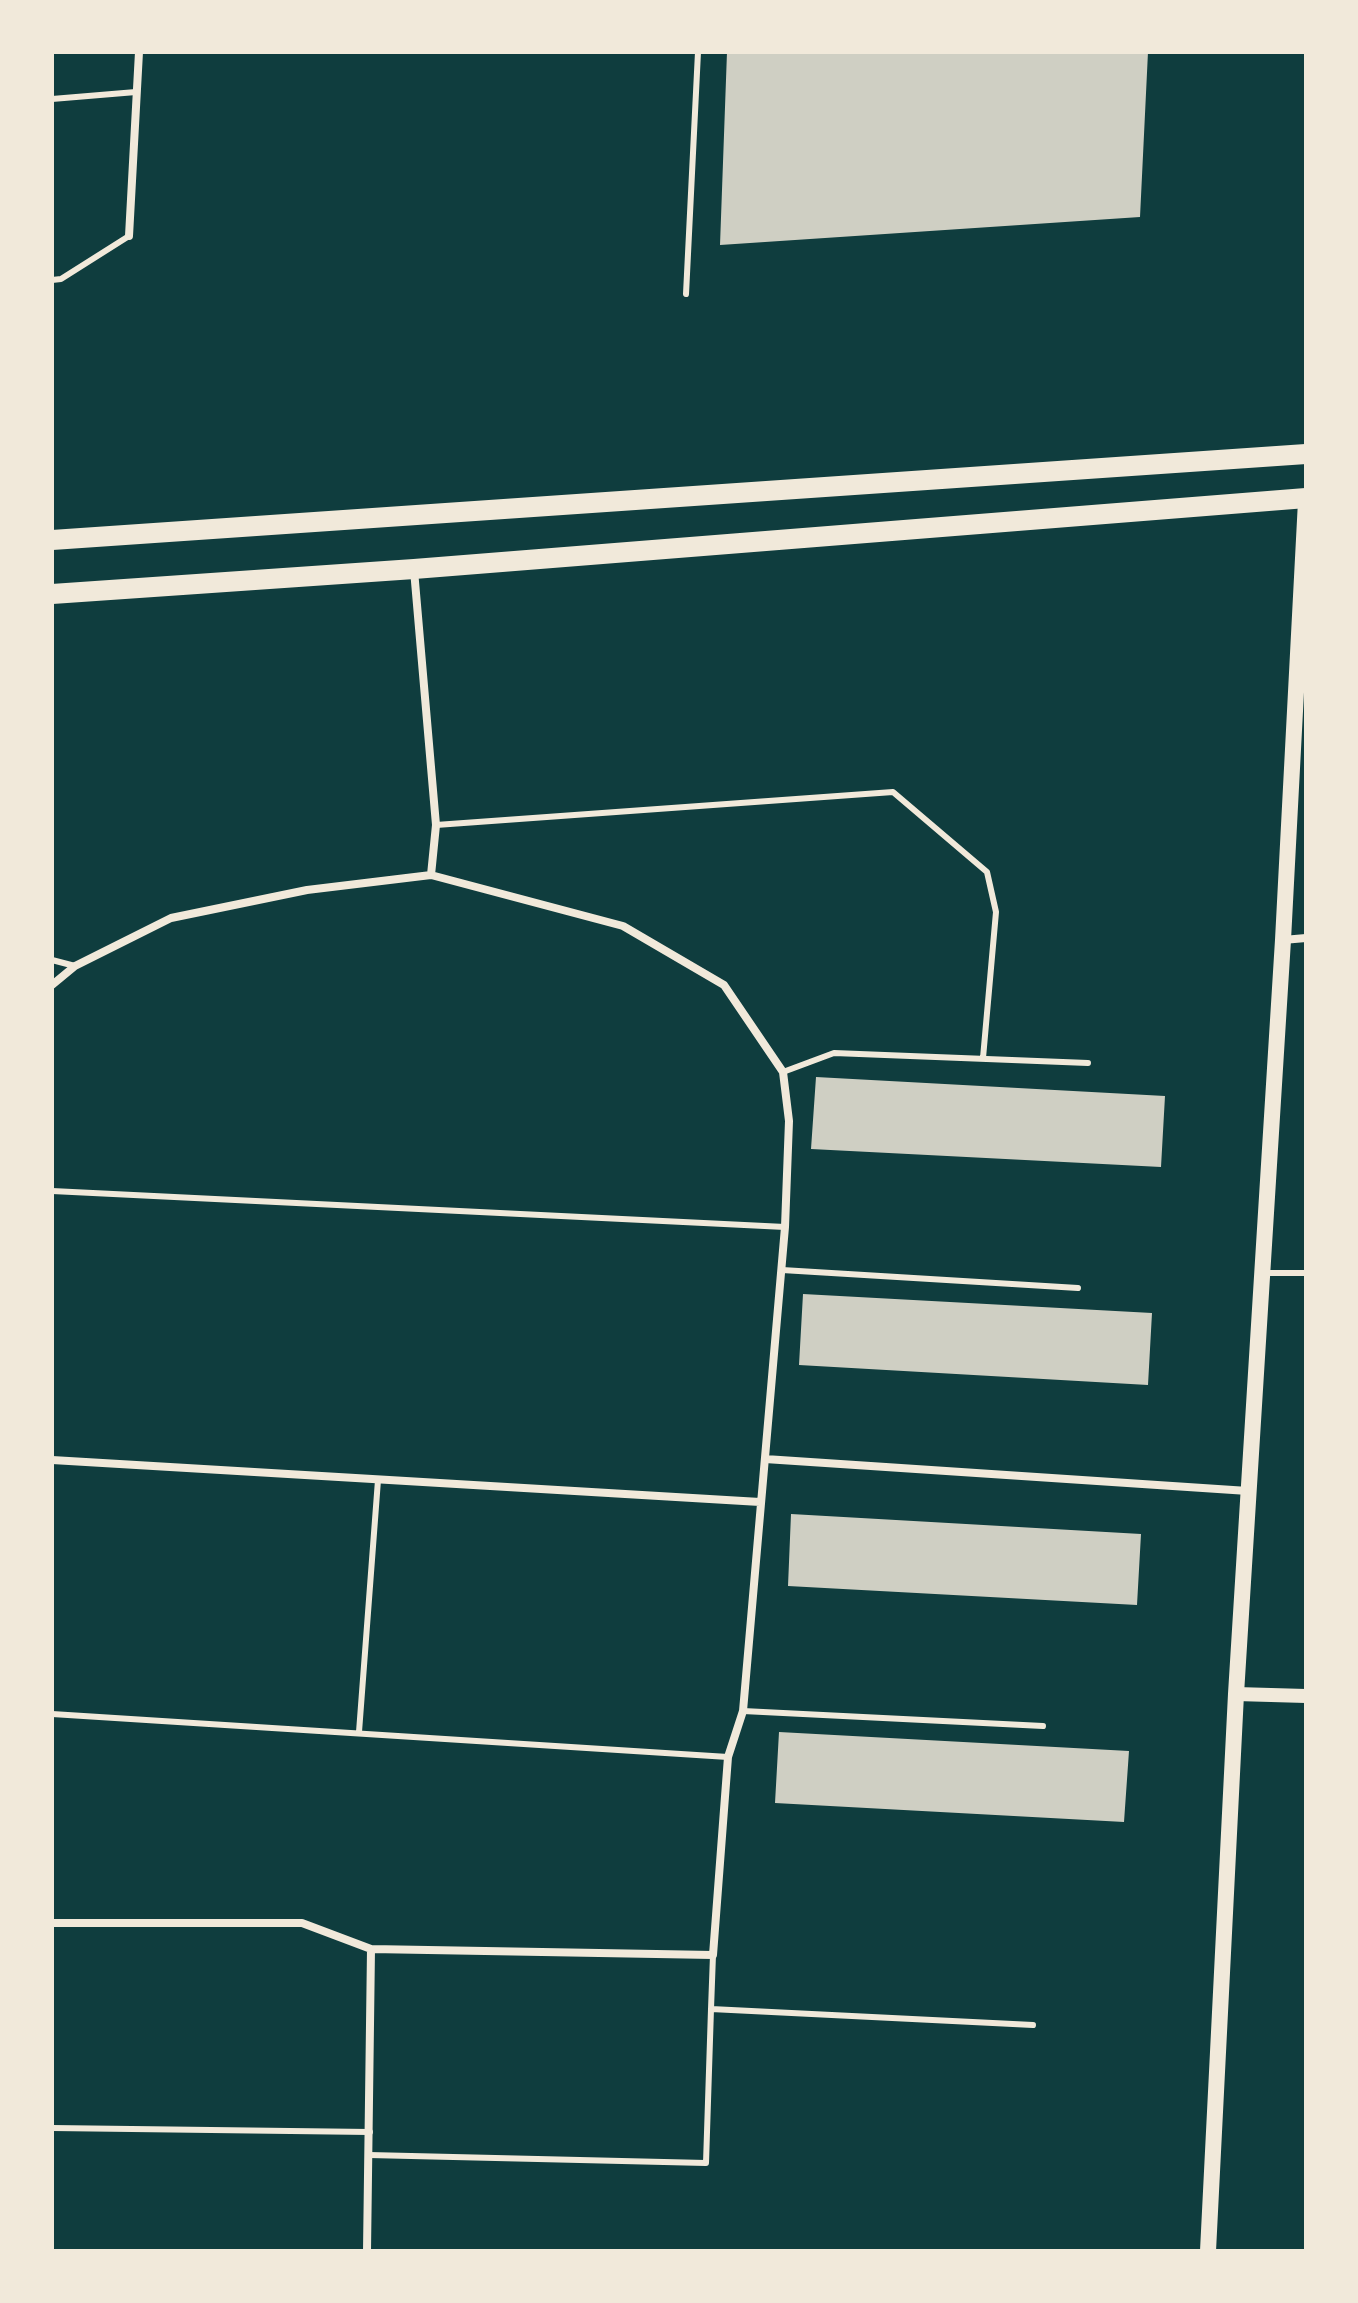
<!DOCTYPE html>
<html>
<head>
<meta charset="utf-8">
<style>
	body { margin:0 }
	#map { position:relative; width:1358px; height:2303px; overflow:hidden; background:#0f3d3e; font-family:Commissioner,sans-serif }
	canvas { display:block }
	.frame { position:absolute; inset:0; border:54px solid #f1e9da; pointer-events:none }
</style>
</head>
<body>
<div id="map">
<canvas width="1358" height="2303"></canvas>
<div class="frame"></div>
</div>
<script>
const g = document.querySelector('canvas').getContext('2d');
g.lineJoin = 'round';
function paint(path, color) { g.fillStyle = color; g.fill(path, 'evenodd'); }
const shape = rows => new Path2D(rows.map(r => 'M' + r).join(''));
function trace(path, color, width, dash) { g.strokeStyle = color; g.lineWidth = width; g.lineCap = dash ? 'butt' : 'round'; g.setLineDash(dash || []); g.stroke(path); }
paint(shape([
	[727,52,1148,52,1140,217,720,245],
	[816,1077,1165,1096,1161,1167,811,1149],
	[803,1294,1152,1313,1148,1385,799,1365],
	[791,1514,1141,1534,1137,1605,788,1586],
	[779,1732,1129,1751,1124,1822,775,1803]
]), '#cfcfc3');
trace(shape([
	[52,99,136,92],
	[52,280,61,279,129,236],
	[686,294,698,52],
	[436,825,893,792,987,872,996,912,983,1058],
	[52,960,75,966],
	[783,1072,834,1053,1088,1063],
	[52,1191,785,1227],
	[782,1270,1078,1288],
	[1262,1273,1306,1273],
	[743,1711,1043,1726],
	[52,1714,728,1757],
	[359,1732,378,1480],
	[713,1955,711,2009,1033,2025],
	[52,2128,370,2132],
	[369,2155,706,2163,711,2009]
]), '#f1e9da', 6);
trace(shape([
	[129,236,139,52],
	[1283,940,1306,938],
	[52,985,75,966,171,918,307,890,431,875,436,825,414,570],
	[765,1459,1248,1491],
	[52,1460,760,1502],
	[52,1923,302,1923,371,1949],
	[367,2251,371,1949,713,1955,728,1757,743,1711,785,1227,789,1121,783,1072,724,985,623,926,431,875]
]), '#f1e9da', 8);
trace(shape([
	[1236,1694,1306,1696]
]), '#f1e9da', 14);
trace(shape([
	[1208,2251,1236,1694,1283,940,1306,501]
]), '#f1e9da', 16);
trace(shape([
	[52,540,1306,454],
	[52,594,414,569,1306,498]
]), '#f1e9da', 20);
</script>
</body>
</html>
